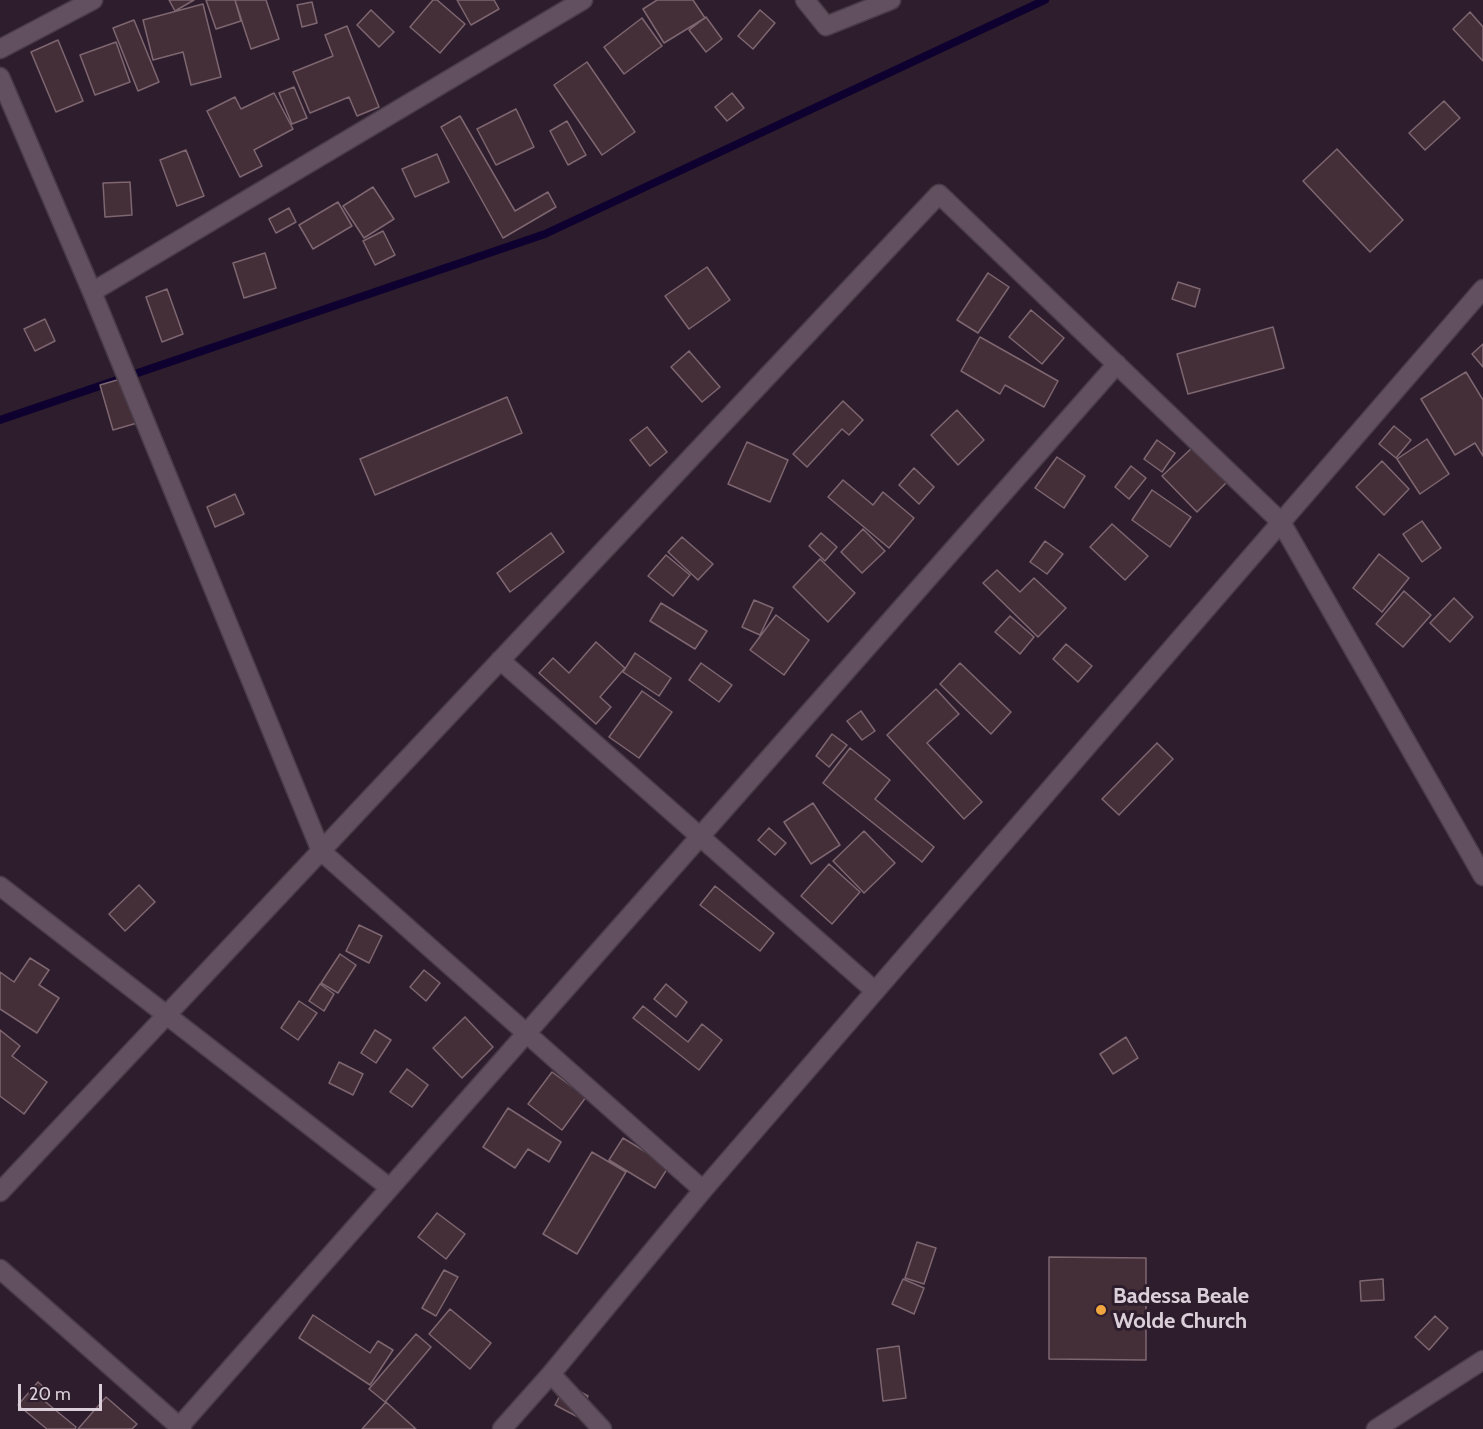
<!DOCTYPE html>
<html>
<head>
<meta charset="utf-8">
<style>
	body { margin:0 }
	#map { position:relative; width:1483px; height:1429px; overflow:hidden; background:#2e1e2d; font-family:Cabin,sans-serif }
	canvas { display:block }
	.scale { position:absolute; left:18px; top:1384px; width:84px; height:27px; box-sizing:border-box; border:3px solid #dbd0da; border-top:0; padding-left:8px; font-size:18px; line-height:21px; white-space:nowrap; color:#dbd0da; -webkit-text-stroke:4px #2e1e2d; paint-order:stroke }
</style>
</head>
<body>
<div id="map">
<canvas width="1483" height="1429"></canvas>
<div class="scale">20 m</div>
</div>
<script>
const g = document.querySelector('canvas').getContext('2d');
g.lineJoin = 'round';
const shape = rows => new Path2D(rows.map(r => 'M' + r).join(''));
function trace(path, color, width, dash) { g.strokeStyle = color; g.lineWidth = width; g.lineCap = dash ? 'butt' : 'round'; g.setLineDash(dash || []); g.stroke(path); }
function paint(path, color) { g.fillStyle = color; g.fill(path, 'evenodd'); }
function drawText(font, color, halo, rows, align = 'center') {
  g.font = font + ' Cabin,sans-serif'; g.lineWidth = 6; g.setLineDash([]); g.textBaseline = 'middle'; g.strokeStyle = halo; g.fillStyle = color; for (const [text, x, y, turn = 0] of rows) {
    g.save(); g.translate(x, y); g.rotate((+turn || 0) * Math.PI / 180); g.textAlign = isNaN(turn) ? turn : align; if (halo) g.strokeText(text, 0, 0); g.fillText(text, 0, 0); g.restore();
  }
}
trace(shape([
	[0,420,545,234,1045,0]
]), '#0e002f', 8);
const building = shape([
	[169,0,194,0,175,11,169,0],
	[206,0,235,0,241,21,216,29,206,0],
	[235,0,266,0,279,39,251,49,235,0],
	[433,0,437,0,465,24,440,53,410,27,433,0],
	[457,0,494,0,499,9,471,25,457,0],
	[657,0,693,0,705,18,664,43,643,9,657,0],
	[312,2,317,23,302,27,297,5,312,2],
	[203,4,221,77,191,85,183,52,153,60,143,20,203,4],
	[371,10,394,32,379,47,357,25,371,10],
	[760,10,775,23,753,49,738,36,760,10],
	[1470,12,1483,27,1483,61,1453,29,1470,12],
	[706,17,722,39,706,52,689,30,706,17],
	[642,18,662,46,624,74,604,47,642,18],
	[134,20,159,82,138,91,113,28,134,20],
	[347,26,379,107,357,116,349,97,310,113,293,72,333,56,325,35,347,26],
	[58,40,83,101,56,112,31,52,58,40],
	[116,42,130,82,95,95,80,55,116,42],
	[587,62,635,132,602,155,554,85,587,62],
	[294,87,307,118,292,124,279,93,294,87],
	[274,93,293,129,254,150,262,166,240,177,207,111,235,97,241,109,274,93],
	[732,93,744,108,727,121,715,107,732,93],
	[1444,101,1460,118,1425,150,1409,133,1444,101],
	[516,109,534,147,496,165,477,129,516,109],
	[460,116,515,211,548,192,556,207,503,238,441,127,460,116],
	[567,121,586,155,568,165,550,131,567,121],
	[1337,149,1403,220,1370,252,1303,181,1337,149],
	[186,150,204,196,177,206,160,160,186,150],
	[437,154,449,182,415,197,402,169,437,154],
	[130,182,132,215,105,217,103,183,130,182],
	[373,187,394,219,364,238,343,206,373,187],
	[338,202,352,226,313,249,299,225,338,202],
	[289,208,296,222,276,233,269,219,289,208],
	[383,231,395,255,375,265,363,241,383,231],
	[265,253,276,288,244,298,233,263,265,253],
	[707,267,730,300,689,329,665,296,707,267],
	[988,273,1009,287,978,333,957,320,988,273],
	[1178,282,1200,289,1195,307,1172,299,1178,282],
	[167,289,183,334,162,342,146,297,167,289],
	[1031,310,1064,338,1042,364,1009,337,1031,310],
	[45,319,55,341,35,351,24,329,45,319],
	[1273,327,1284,368,1188,394,1177,354,1273,327],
	[980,337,1058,381,1044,407,1005,385,1000,394,961,371,980,337],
	[1483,344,1483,367,1472,354,1483,344],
	[689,351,720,387,702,402,671,367,689,351],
	[1466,372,1483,400,1483,456,1475,443,1455,455,1421,399,1466,372],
	[124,378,137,423,113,430,100,385,124,378],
	[507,397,522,433,375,495,360,459,507,397],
	[843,401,863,420,849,435,842,429,807,467,793,454,843,401],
	[957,410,984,440,958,465,931,435,957,410],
	[1394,426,1411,440,1396,458,1379,444,1394,426],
	[647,427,667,452,650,466,630,440,647,427],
	[1427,439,1449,474,1420,494,1397,459,1427,439],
	[1157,440,1175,453,1162,472,1144,459,1157,440],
	[747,442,788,460,770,502,728,484,747,442],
	[1194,446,1228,481,1197,512,1162,476,1194,446],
	[1057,457,1085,476,1064,508,1035,488,1057,457],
	[1382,461,1409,489,1384,515,1356,487,1382,461],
	[1131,466,1146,478,1129,499,1115,487,1131,466],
	[914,468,934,487,919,504,899,485,914,468],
	[843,480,873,505,883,492,914,518,889,548,828,497,843,480],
	[1152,490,1191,517,1170,547,1132,520,1152,490],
	[235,494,244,514,215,527,207,507,235,494],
	[1422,521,1441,548,1422,562,1403,534,1422,521],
	[1112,524,1148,556,1125,580,1090,547,1112,524],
	[863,529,885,551,862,573,841,552,863,529],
	[551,533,564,552,510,592,497,573,551,533],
	[821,533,837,547,825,561,809,546,821,533],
	[682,537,713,564,698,580,668,552,682,537],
	[1045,541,1063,554,1047,574,1030,562,1045,541],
	[1379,554,1409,578,1382,612,1353,588,1379,554],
	[666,555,690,575,673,596,648,576,666,555],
	[820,559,855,593,828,622,793,587,820,559],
	[997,570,1020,592,1034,578,1066,608,1038,637,983,583,997,570],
	[1404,591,1431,615,1403,647,1376,624,1404,591],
	[1454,598,1473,617,1450,642,1430,623,1454,598],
	[754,600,773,608,760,635,742,627,754,600],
	[661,603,707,631,695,649,650,621,661,603],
	[776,615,809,640,784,675,750,650,776,615],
	[1010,616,1034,637,1020,654,995,632,1010,616],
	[596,642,625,668,600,697,611,707,596,724,539,673,553,658,569,673,596,642],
	[1066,644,1092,666,1078,682,1053,659,1066,644],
	[635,653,671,678,659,696,623,672,635,653],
	[701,663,732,685,719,702,689,680,701,663],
	[960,663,1011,712,991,734,940,684,960,663],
	[936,689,959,714,927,743,982,802,964,819,887,735,936,689],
	[642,691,672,712,639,758,609,737,642,691],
	[861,711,875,731,862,740,847,721,861,711],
	[832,734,847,745,829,767,816,756,832,734],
	[1157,743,1173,759,1119,815,1102,799,1157,743],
	[850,748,890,780,875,799,934,847,922,862,823,783,850,748],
	[813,803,840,845,811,864,784,822,813,803],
	[769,828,786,843,775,855,758,840,769,828],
	[864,831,895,863,864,893,833,861,864,831],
	[829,864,860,892,832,924,801,896,829,864],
	[139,885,155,902,125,931,109,914,139,885],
	[715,886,774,933,760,951,700,905,715,886],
	[359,925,382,936,369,963,346,951,359,925],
	[340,954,356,965,338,993,321,983,340,954],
	[30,958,49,970,39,985,59,998,37,1033,0,1009,0,972,14,982,30,958],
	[424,970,440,983,426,1001,410,987,424,970],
	[320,984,334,994,324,1011,309,1001,320,984],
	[666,984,687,1002,676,1017,654,999,666,984],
	[299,1001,317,1013,298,1040,281,1028,299,1001],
	[643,1006,688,1042,702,1024,722,1040,699,1070,633,1018,643,1006],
	[465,1017,493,1047,462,1078,433,1048,465,1017],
	[0,1030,20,1046,12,1056,47,1082,24,1114,0,1096,0,1030],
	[375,1030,391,1040,376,1063,361,1053,375,1030],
	[1126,1037,1138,1058,1113,1074,1100,1054,1126,1037],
	[339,1062,363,1074,353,1095,329,1083,339,1062],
	[407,1069,428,1085,412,1107,390,1092,407,1069],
	[552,1072,586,1097,562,1130,528,1104,552,1072],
	[508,1108,561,1142,549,1162,528,1149,515,1168,483,1147,508,1108],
	[623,1138,669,1166,655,1188,609,1160,623,1138],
	[592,1152,626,1172,577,1254,543,1234,592,1152],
	[437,1213,465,1234,446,1259,418,1237,437,1213],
	[917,1242,936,1248,924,1284,905,1278,917,1242],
	[1049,1257,1146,1258,1146,1360,1049,1359,1049,1257],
	[444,1270,458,1277,436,1316,422,1308,444,1270],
	[903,1279,924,1288,914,1314,892,1304,903,1279],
	[1383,1279,1384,1300,1361,1301,1360,1281,1383,1279],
	[450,1309,491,1343,470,1369,429,1334,450,1309],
	[313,1315,370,1353,378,1341,393,1350,370,1385,299,1338,313,1315],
	[1435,1316,1448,1328,1429,1350,1415,1337,1435,1316],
	[416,1334,431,1347,385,1402,369,1389,416,1334],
	[899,1346,906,1398,883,1401,877,1349,899,1346],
	[38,1382,48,1391,42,1399,76,1427,75,1429,47,1429,18,1405,38,1382],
	[566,1384,588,1396,578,1417,555,1405,566,1384],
	[106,1397,137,1424,132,1429,78,1429,106,1397],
	[386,1402,416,1429,362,1429,386,1402]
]);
paint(building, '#442f39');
trace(building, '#7e6671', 1.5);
const minor = shape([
	[805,0,826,26,891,0],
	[0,49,93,0],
	[0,77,92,292,321,851,703,1190],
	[92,292,583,0],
	[500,660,875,991],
	[0,886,390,1188],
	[0,1192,939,194,1281,522,1483,876],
	[0,1269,182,1429],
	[551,1374,602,1429],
	[179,1427,1117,364],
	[502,1429,551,1374,703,1190,1483,289],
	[1376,1429,1483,1360]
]);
trace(minor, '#493c48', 21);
trace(minor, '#624f60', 18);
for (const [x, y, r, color] of [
	[1101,1310,6,"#f1a640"]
]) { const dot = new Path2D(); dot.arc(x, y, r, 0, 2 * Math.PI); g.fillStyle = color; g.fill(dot); trace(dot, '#2e1e2d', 2); }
drawText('bold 22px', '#dbd0da', '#2e1e2d', [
	["Badessa Beale",1113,1297],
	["Wolde Church",1113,1322]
], 'left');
</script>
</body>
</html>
